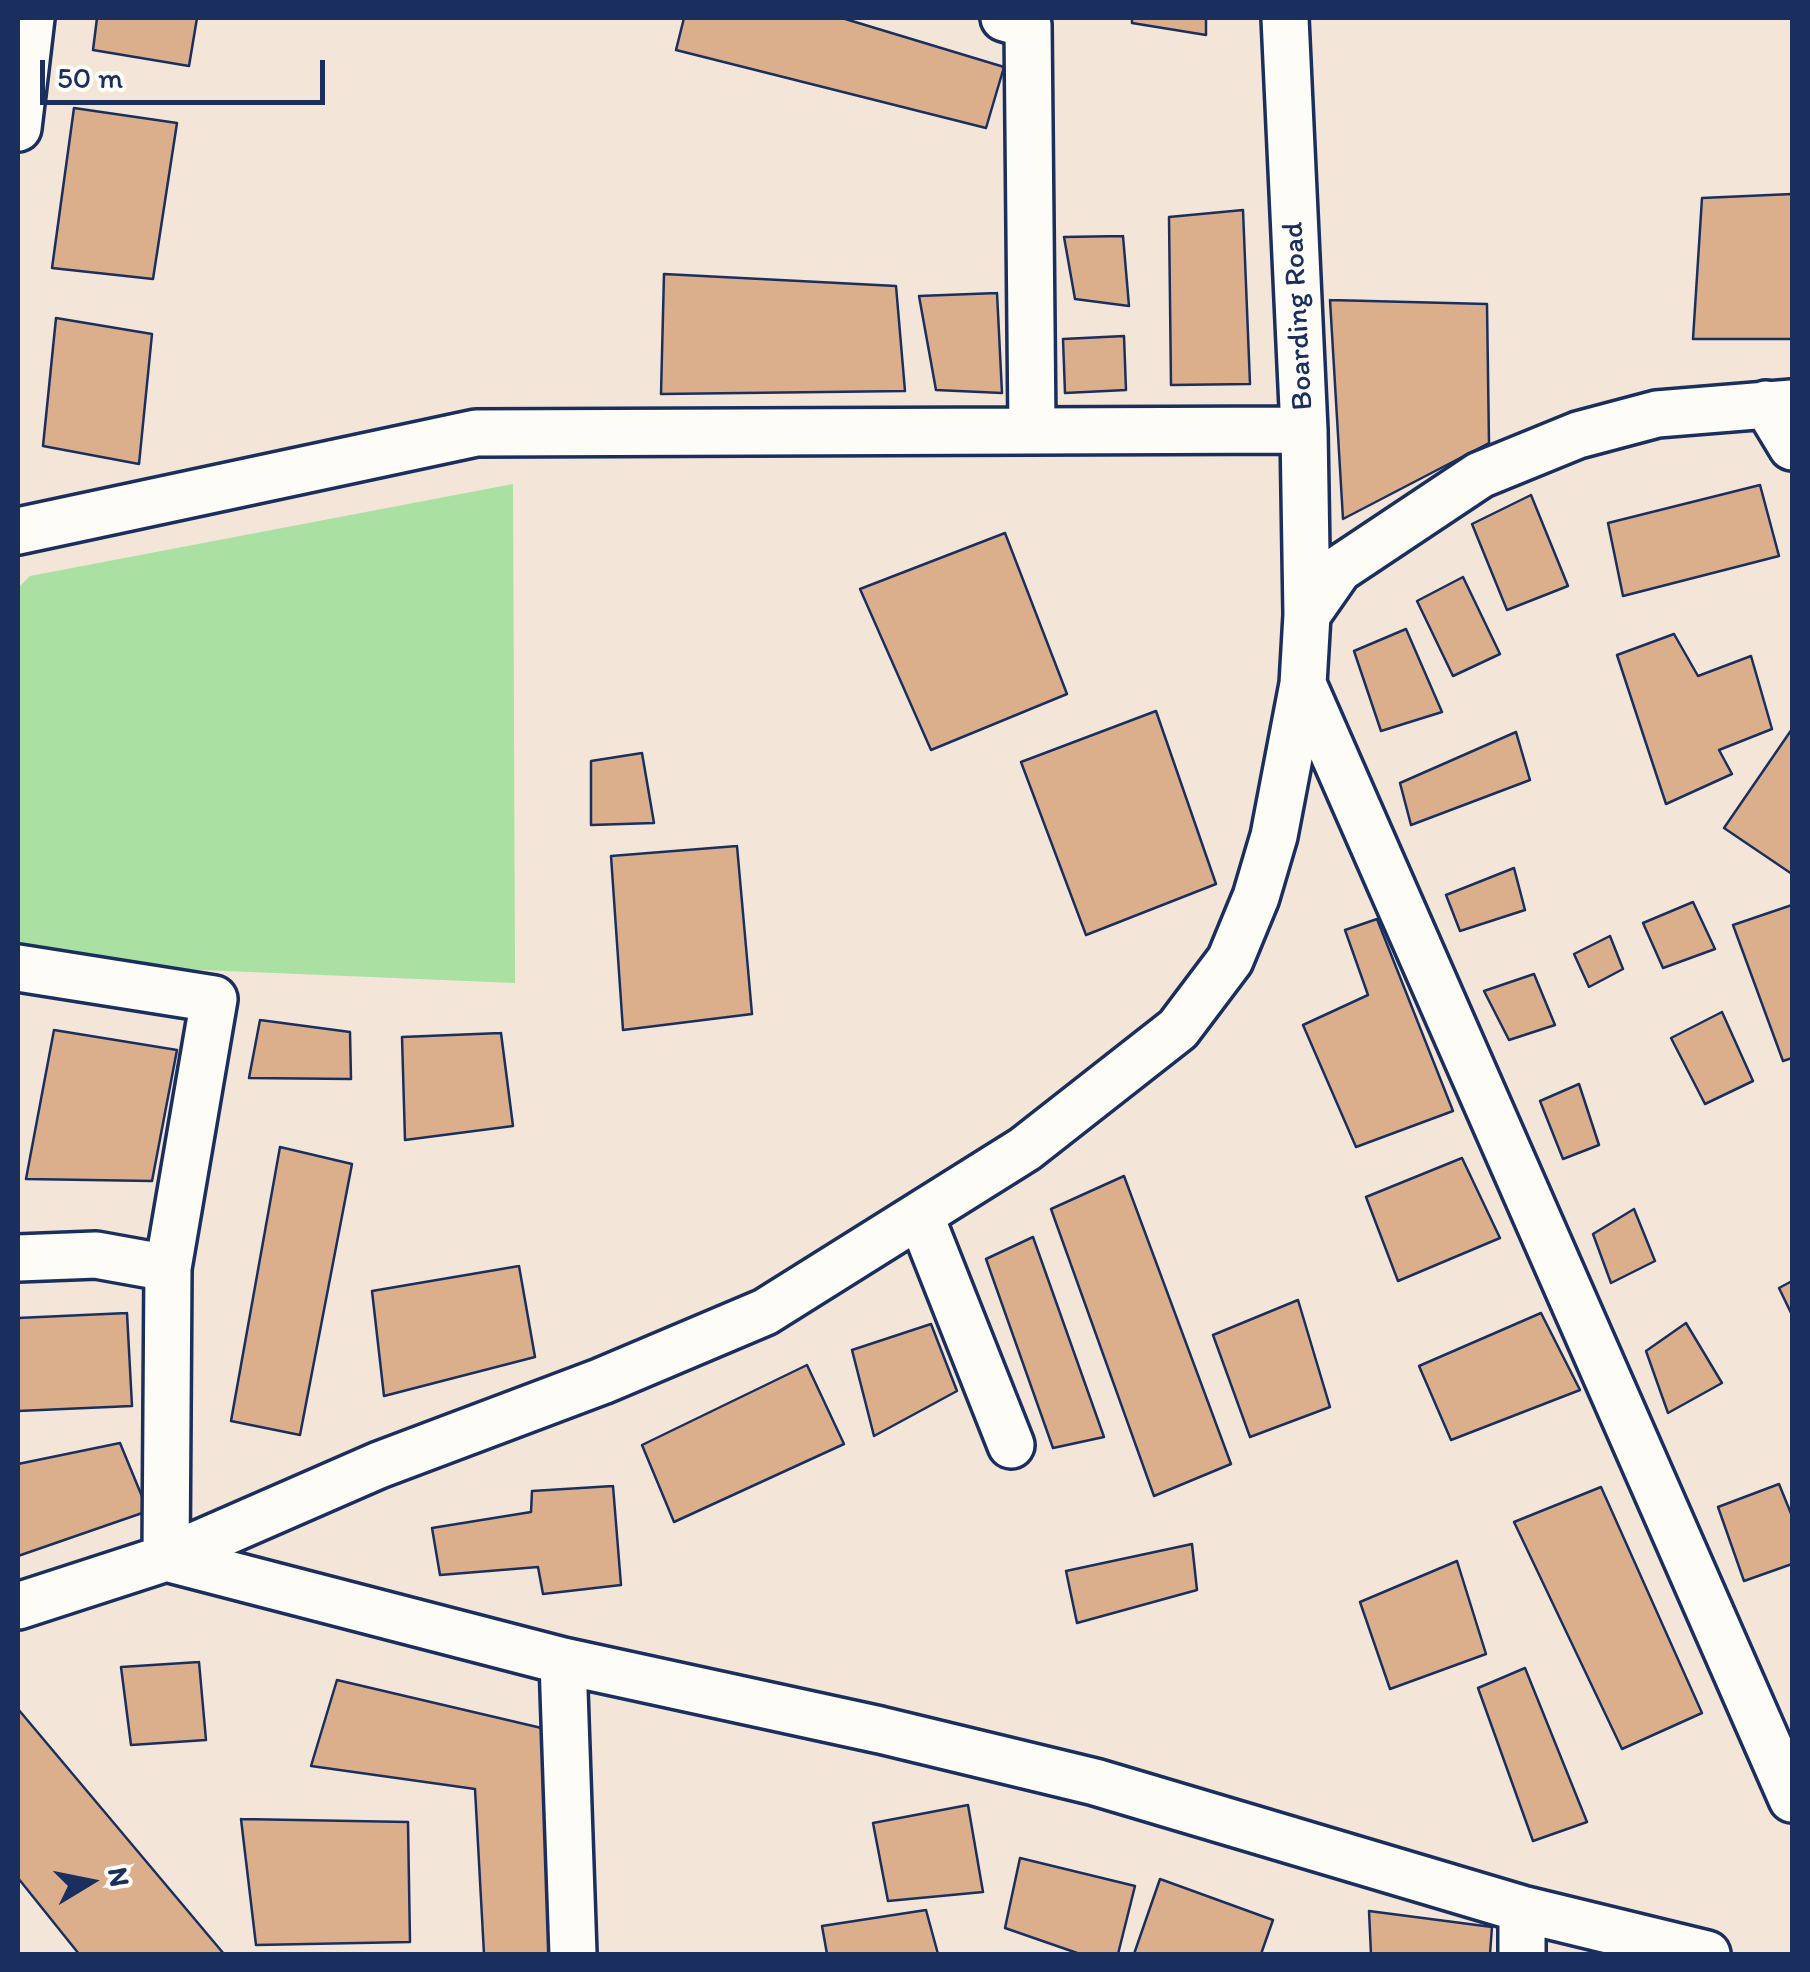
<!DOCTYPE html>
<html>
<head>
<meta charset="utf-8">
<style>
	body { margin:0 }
	#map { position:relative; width:1810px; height:1972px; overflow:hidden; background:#f3e5d7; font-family:Itim,sans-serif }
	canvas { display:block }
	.frame { position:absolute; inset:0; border:20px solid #1b2f5e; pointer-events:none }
	.north { position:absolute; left:40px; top:1832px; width:100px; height:100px; -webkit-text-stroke:8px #fdfcf7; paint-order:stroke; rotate:80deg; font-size:28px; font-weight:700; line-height:40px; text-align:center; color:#1b2f5e }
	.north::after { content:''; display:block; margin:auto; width:35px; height:45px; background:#1b2f5e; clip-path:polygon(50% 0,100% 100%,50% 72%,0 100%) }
	.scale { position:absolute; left:40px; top:60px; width:285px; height:45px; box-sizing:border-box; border:5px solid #1b2f5e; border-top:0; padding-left:12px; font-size:30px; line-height:35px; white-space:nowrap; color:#1b2f5e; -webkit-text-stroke:8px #fdfcf7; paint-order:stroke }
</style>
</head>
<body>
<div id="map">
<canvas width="1810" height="1972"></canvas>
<div class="frame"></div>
<div class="north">N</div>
<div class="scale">50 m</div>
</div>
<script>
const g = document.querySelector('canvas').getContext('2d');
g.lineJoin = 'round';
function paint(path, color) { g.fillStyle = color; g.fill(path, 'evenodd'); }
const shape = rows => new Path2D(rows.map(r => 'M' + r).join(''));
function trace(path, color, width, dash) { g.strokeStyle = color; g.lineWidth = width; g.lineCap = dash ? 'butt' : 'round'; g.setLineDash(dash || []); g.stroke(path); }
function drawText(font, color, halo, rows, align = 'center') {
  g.font = font + ' Itim,sans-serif'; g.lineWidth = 9; g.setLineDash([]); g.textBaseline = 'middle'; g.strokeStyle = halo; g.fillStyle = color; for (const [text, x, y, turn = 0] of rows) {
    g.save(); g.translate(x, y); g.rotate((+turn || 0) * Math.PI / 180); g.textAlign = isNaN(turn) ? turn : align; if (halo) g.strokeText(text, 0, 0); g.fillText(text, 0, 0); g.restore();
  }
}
paint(shape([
	[513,484,515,983,58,964,18,952,18,588,30,576]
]), '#aae0a2');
const building = shape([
	[97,18,197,18,189,66,93,50,97,18],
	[684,18,842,18,1004,67,986,128,676,50,684,18],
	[1132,18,1206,18,1206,35,1132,23,1132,18],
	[74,108,177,123,153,279,52,268,74,108],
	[1792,194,1792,339,1693,339,1702,198,1792,194],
	[1243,210,1250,384,1171,385,1169,217,1243,210],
	[1123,236,1129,306,1075,299,1064,237,1123,236],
	[664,274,896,286,905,391,661,394,664,274],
	[997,293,1002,393,936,390,919,296,997,293],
	[1330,300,1487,304,1489,443,1343,519,1330,300],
	[56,318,152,334,139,464,43,446,56,318],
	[1124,336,1126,390,1065,393,1063,339,1124,336],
	[1760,485,1779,556,1623,596,1608,523,1760,485],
	[1531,495,1568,586,1507,610,1472,524,1531,495],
	[1005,533,1067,694,931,750,860,589,1005,533],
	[1463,577,1500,654,1453,676,1417,601,1463,577],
	[1406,629,1442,712,1381,731,1354,651,1406,629],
	[1674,634,1698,676,1751,656,1772,729,1719,750,1732,774,1666,804,1617,655,1674,634],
	[1156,711,1216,884,1086,935,1021,762,1156,711],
	[1792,729,1792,874,1724,828,1792,729],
	[1516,732,1530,780,1411,825,1400,783,1516,732],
	[642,753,654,823,591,825,591,761,642,753],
	[737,846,752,1014,623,1030,611,856,737,846],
	[1514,868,1525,910,1460,931,1446,895,1514,868],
	[1693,902,1715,949,1663,968,1643,923,1693,902],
	[1792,905,1792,1058,1783,1061,1733,925,1792,905],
	[1377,919,1453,1111,1356,1147,1303,1025,1368,995,1345,930,1377,919],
	[1610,936,1623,969,1589,987,1574,954,1610,936],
	[1534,974,1555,1025,1509,1040,1484,991,1534,974],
	[1722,1012,1753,1081,1705,1104,1671,1038,1722,1012],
	[260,1020,350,1032,351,1079,249,1078,260,1020],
	[54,1030,177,1050,152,1181,26,1179,54,1030],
	[501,1033,513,1126,405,1140,402,1037,501,1033],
	[1579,1084,1599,1145,1563,1159,1540,1101,1579,1084],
	[280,1147,352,1164,300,1435,231,1421,280,1147],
	[1462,1158,1500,1238,1398,1281,1366,1197,1462,1158],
	[1124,1176,1231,1464,1154,1496,1051,1209,1124,1176],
	[1634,1209,1655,1261,1611,1283,1593,1234,1634,1209],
	[1033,1237,1104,1437,1053,1448,986,1259,1033,1237],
	[519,1266,535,1357,384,1396,372,1291,519,1266],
	[1792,1281,1792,1315,1779,1288,1792,1281],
	[1298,1300,1330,1407,1250,1437,1213,1335,1298,1300],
	[127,1313,132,1406,18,1411,18,1318,127,1313],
	[1541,1313,1580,1390,1451,1440,1419,1366,1541,1313],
	[1686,1323,1722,1383,1668,1413,1646,1351,1686,1323],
	[931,1324,957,1391,874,1436,852,1350,931,1324],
	[807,1365,844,1444,674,1522,642,1445,807,1365],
	[120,1443,148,1511,18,1556,18,1464,120,1443],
	[1779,1484,1792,1516,1792,1564,1744,1581,1718,1507,1779,1484],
	[613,1486,621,1585,543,1594,538,1567,440,1575,432,1528,531,1512,532,1491,613,1486],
	[1601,1487,1702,1713,1622,1749,1514,1522,1601,1487],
	[1192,1544,1197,1590,1077,1623,1066,1571,1192,1544],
	[1457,1561,1486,1654,1390,1689,1360,1602,1457,1561],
	[199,1662,206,1740,131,1745,121,1667,199,1662],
	[1525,1668,1587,1822,1533,1841,1478,1688,1525,1668],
	[337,1680,550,1730,558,1954,484,1954,475,1789,311,1766,337,1680],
	[18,1709,224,1954,79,1954,18,1878,18,1709],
	[968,1805,983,1892,888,1901,873,1823,968,1805],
	[241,1819,408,1822,410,1942,256,1945,241,1819],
	[1020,1858,1135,1886,1118,1954,1080,1954,1005,1928,1020,1858],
	[1160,1879,1273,1920,1261,1954,1134,1954,1160,1879],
	[926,1910,938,1954,827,1954,822,1926,926,1910],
	[1369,1911,1492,1927,1490,1954,1371,1954,1369,1911]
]);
paint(building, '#dbaf8c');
trace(building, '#1b2f5e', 2.5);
const minor = shape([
	[1004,18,1028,25,1032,428],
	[1285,18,1304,430,1307,615],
	[18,128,31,18],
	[1766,404,1792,447],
	[18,531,476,433,1304,430],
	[1303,684,1792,1799],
	[18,968,214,999,168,1268],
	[920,1215,1011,1445],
	[18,1258,96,1255,168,1268,166,1558,563,1661,880,1730,1095,1782,1522,1909,1707,1954],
	[18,1606,166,1558,379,1465,602,1381,765,1312,1025,1149,1178,1029,1230,960,1256,897,1274,836,1303,684,1307,615,1339,569,1480,475,1578,435,1657,414,1792,403],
	[563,1661,573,1954],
	[1522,1909,1522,1954]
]);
trace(minor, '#1b2f5e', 52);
trace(minor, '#fdfcf7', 45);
drawText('30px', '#1b2f5e', '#fdfcf7', [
	["Boarding Road",1299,316,-93]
]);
</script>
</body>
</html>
